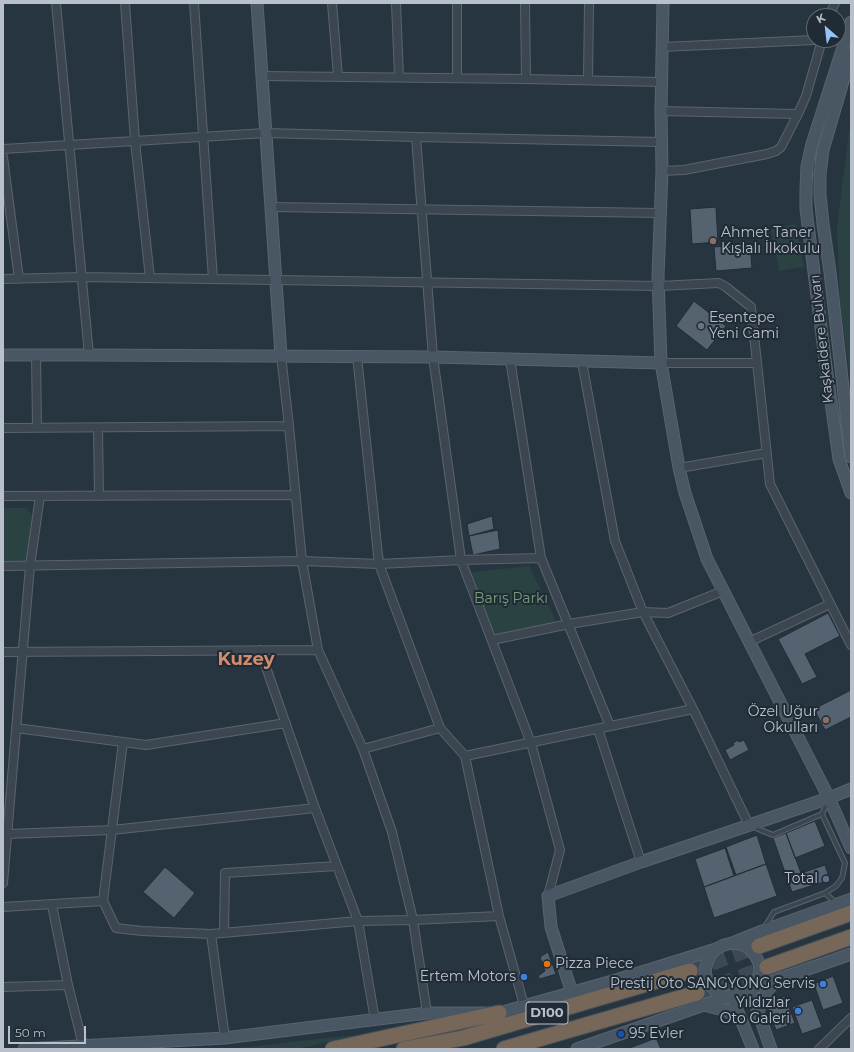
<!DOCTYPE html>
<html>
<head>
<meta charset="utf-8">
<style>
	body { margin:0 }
	#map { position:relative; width:854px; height:1052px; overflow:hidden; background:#273540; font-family:Montserrat,sans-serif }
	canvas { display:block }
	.frame { position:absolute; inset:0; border:4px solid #b8c1cb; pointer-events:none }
	.north { position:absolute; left:806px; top:8px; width:40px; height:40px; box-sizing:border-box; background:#202b36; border:1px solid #5d6772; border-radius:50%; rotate:332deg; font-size:11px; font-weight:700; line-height:16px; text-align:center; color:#b8c1cb }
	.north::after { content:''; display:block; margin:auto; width:14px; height:18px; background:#93c4f4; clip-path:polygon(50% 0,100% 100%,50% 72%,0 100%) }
	.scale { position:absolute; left:8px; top:1026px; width:78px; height:18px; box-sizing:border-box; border:2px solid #b8c1cb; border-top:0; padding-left:5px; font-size:12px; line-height:14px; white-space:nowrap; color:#b8c1cb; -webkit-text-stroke:3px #202b36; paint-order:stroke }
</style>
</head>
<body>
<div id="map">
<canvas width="854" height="1052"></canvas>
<div class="frame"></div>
<div class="north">K</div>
<div class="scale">50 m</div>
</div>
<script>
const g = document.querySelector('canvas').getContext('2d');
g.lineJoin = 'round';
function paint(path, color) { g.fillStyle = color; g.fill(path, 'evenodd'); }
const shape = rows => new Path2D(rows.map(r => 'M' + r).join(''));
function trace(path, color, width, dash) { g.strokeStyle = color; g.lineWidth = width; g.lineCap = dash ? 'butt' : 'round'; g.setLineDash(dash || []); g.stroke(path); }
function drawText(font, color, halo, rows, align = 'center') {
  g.font = font + ' Montserrat,sans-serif'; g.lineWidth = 4; g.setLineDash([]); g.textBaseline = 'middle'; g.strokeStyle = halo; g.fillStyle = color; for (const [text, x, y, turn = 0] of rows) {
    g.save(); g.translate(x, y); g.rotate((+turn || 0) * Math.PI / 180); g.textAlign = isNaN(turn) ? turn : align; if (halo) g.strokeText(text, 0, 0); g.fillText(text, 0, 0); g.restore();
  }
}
paint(shape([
	[851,124,851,385,840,301,837,227,849,132],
	[796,224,804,267,779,271,771,229],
	[3,508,26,508,32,515,27,562,3,561],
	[529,566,557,623,491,635,466,573],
	[355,1035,298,1049,229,1049]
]), '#2a4342');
const building = shape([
	[716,207,718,242,692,244,690,209,716,207],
	[750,244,752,268,716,271,714,247,750,244],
	[694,301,726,326,707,350,676,326,694,301],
	[492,516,494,529,469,536,467,524,492,516],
	[498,530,500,549,473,555,469,536,498,530],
	[828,613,840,636,805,654,817,677,802,684,778,639,828,613],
	[851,690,851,717,825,730,814,709,851,690],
	[738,740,739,742,744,740,749,750,730,760,725,750,734,745,733,743,738,740],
	[815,821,825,846,795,858,786,833,815,821],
	[786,833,801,873,787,878,773,838,786,833],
	[757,835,766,864,736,875,726,847,757,835],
	[725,848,734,876,704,887,695,859,725,848],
	[766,864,777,896,714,918,704,887,766,864],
	[825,865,830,880,792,892,787,878,825,865],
	[165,867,195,893,174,918,143,892,165,867],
	[548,952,556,974,540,979,538,976,545,971,540,957,548,952],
	[833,976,843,1003,823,1010,814,984,833,976],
	[785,996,795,1023,776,1030,766,1003,785,996],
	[812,1000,822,1027,802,1034,792,1007,812,1000],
	[656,1038,661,1049,627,1049,656,1038]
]);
paint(building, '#556370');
trace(building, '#222d38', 1);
trace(shape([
	[690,971,759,946],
	[697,993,767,967]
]), '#3d4a55', 15, [15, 8]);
const lane = shape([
	[822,814,845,863,842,878,836,886,825,893],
	[753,827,773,835,822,814,828,800],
	[764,928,774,912,825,893,835,902]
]);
const street = shape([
	[56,3,89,355],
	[125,3,135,141,150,278],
	[194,3,213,279],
	[332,3,338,76],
	[396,3,399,77],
	[457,3,457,78],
	[525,3,526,79],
	[829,16,835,3],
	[662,47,814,40],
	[261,76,526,79,661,82],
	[588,80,589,3],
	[661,111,798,114],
	[416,137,433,357,461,560,531,743,560,850,548,896],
	[3,149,266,133,416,137,661,142],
	[3,157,19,279],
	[662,171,684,170,767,154,776,151,781,147,798,114,806,96,822,40],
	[271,207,659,213],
	[3,279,82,277,659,286,719,283,726,287,751,307,770,484,851,645],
	[36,355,37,428],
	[281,355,289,426,302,561,318,650,363,749,392,832,413,920,427,1013],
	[357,356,379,564,440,728,465,756,499,916,524,1005],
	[510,359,541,558,610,726],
	[582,362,615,541,643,612,693,709,749,825],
	[661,363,757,363],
	[3,428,289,426],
	[98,428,99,496],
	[679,468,767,453],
	[3,496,295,495],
	[3,566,302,561,379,564,461,560,541,558],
	[492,640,569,624,643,612,668,613,723,591],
	[749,642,830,604],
	[260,650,315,808,358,921,375,1020],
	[3,652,318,650],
	[16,728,146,745,286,723],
	[598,729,641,862],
	[123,742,103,901,116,928,142,931,211,934,358,921,413,920,499,916],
	[363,749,440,728],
	[465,756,693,709],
	[8,834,112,830,315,808],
	[3,883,30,566,40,496],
	[52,905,68,985,83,1045],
	[3,907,103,901],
	[224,933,225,873,337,866],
	[211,934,225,1038],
	[3,987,68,985],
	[819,1049,851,1018]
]);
const secondary = shape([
	[257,3,281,355],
	[851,22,812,144,807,166,806,189,806,209,825,359,839,459,851,493],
	[851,54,823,150,820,174,820,195,823,224,830,272,851,457],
	[3,355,89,355,433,357,661,363],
	[851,789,829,798,851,848],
	[732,943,762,931,851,899],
	[750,989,771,1049],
	[572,993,551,927,548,896,641,862,829,798,707,559,685,493,679,468,661,363,658,276,662,171,661,111,663,3],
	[731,995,753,1049],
	[726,997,718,993,712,987,707,980,705,971,707,963,710,955,716,949,724,945,732,943,741,944,749,948,755,955,759,963,760,971,758,980,754,987],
	[704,1005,727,1011,741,1021],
	[758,1014,760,1004,767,991,777,980],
	[24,1049,225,1038,427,1013,499,1013,616,980,716,949],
	[577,1049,851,954]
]);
const highway = shape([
	[759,946,851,913],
	[767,967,851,937],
	[333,1049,499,1013],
	[404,1049,463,1038,690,971],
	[504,1049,697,993]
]);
trace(lane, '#59646e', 6);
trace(street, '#59646e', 10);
trace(secondary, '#59646e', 13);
trace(highway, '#46515b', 17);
trace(lane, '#3b4650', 4);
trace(street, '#3b4650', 8);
trace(secondary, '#495663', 11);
trace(highway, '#766759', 15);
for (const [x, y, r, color] of [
	[713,241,4,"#8d6e63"],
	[701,326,4,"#6b7280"],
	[826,720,4,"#8d6e63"],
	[826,879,4,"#5c6f8a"],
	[547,964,4,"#e8710a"],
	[524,977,4,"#3f7fe0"],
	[823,984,4,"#3f7fe0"],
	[798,1011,4,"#3f7fe0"],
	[621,1034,4,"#1a4fb4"]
]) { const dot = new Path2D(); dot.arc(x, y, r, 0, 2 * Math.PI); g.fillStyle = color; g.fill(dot); trace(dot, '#202b36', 1.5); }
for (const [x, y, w] of [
	[547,1013,42]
]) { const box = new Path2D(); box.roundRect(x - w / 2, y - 11, w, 22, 3); g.fillStyle = '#202b36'; g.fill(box); trace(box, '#b8c1cb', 1); }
drawText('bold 13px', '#b8c1cb', null, [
	["D100",547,1013]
]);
drawText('14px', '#b8c1cb', '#202b36', [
	["Ahmet Taner",721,233,"left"],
	["Kışlalı İlkokulu",721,249,"left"],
	["Esentepe",709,318,"left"],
	["Yeni Cami",709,334,"left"],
	["Özel Uğur",818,712],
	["Okulları",818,728],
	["Total",818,879],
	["Pizza Piece",555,964,"left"],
	["Ertem Motors",516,977],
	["Prestij Oto SANGYONG Servis",815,984],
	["Yıldızlar",790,1003],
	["Oto Galeri",790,1019],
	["95 Evler",629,1034,"left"]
], 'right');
drawText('14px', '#b8c1cb', '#202b36', [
	["Kaşkaldere Bulvarı",822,339,-96]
]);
drawText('14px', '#779f7c', '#202b36', [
	["Barış Parkı",511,599]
]);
drawText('bold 18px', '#d28c6c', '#202b36', [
	["Kuzey",246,660]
]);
</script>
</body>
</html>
